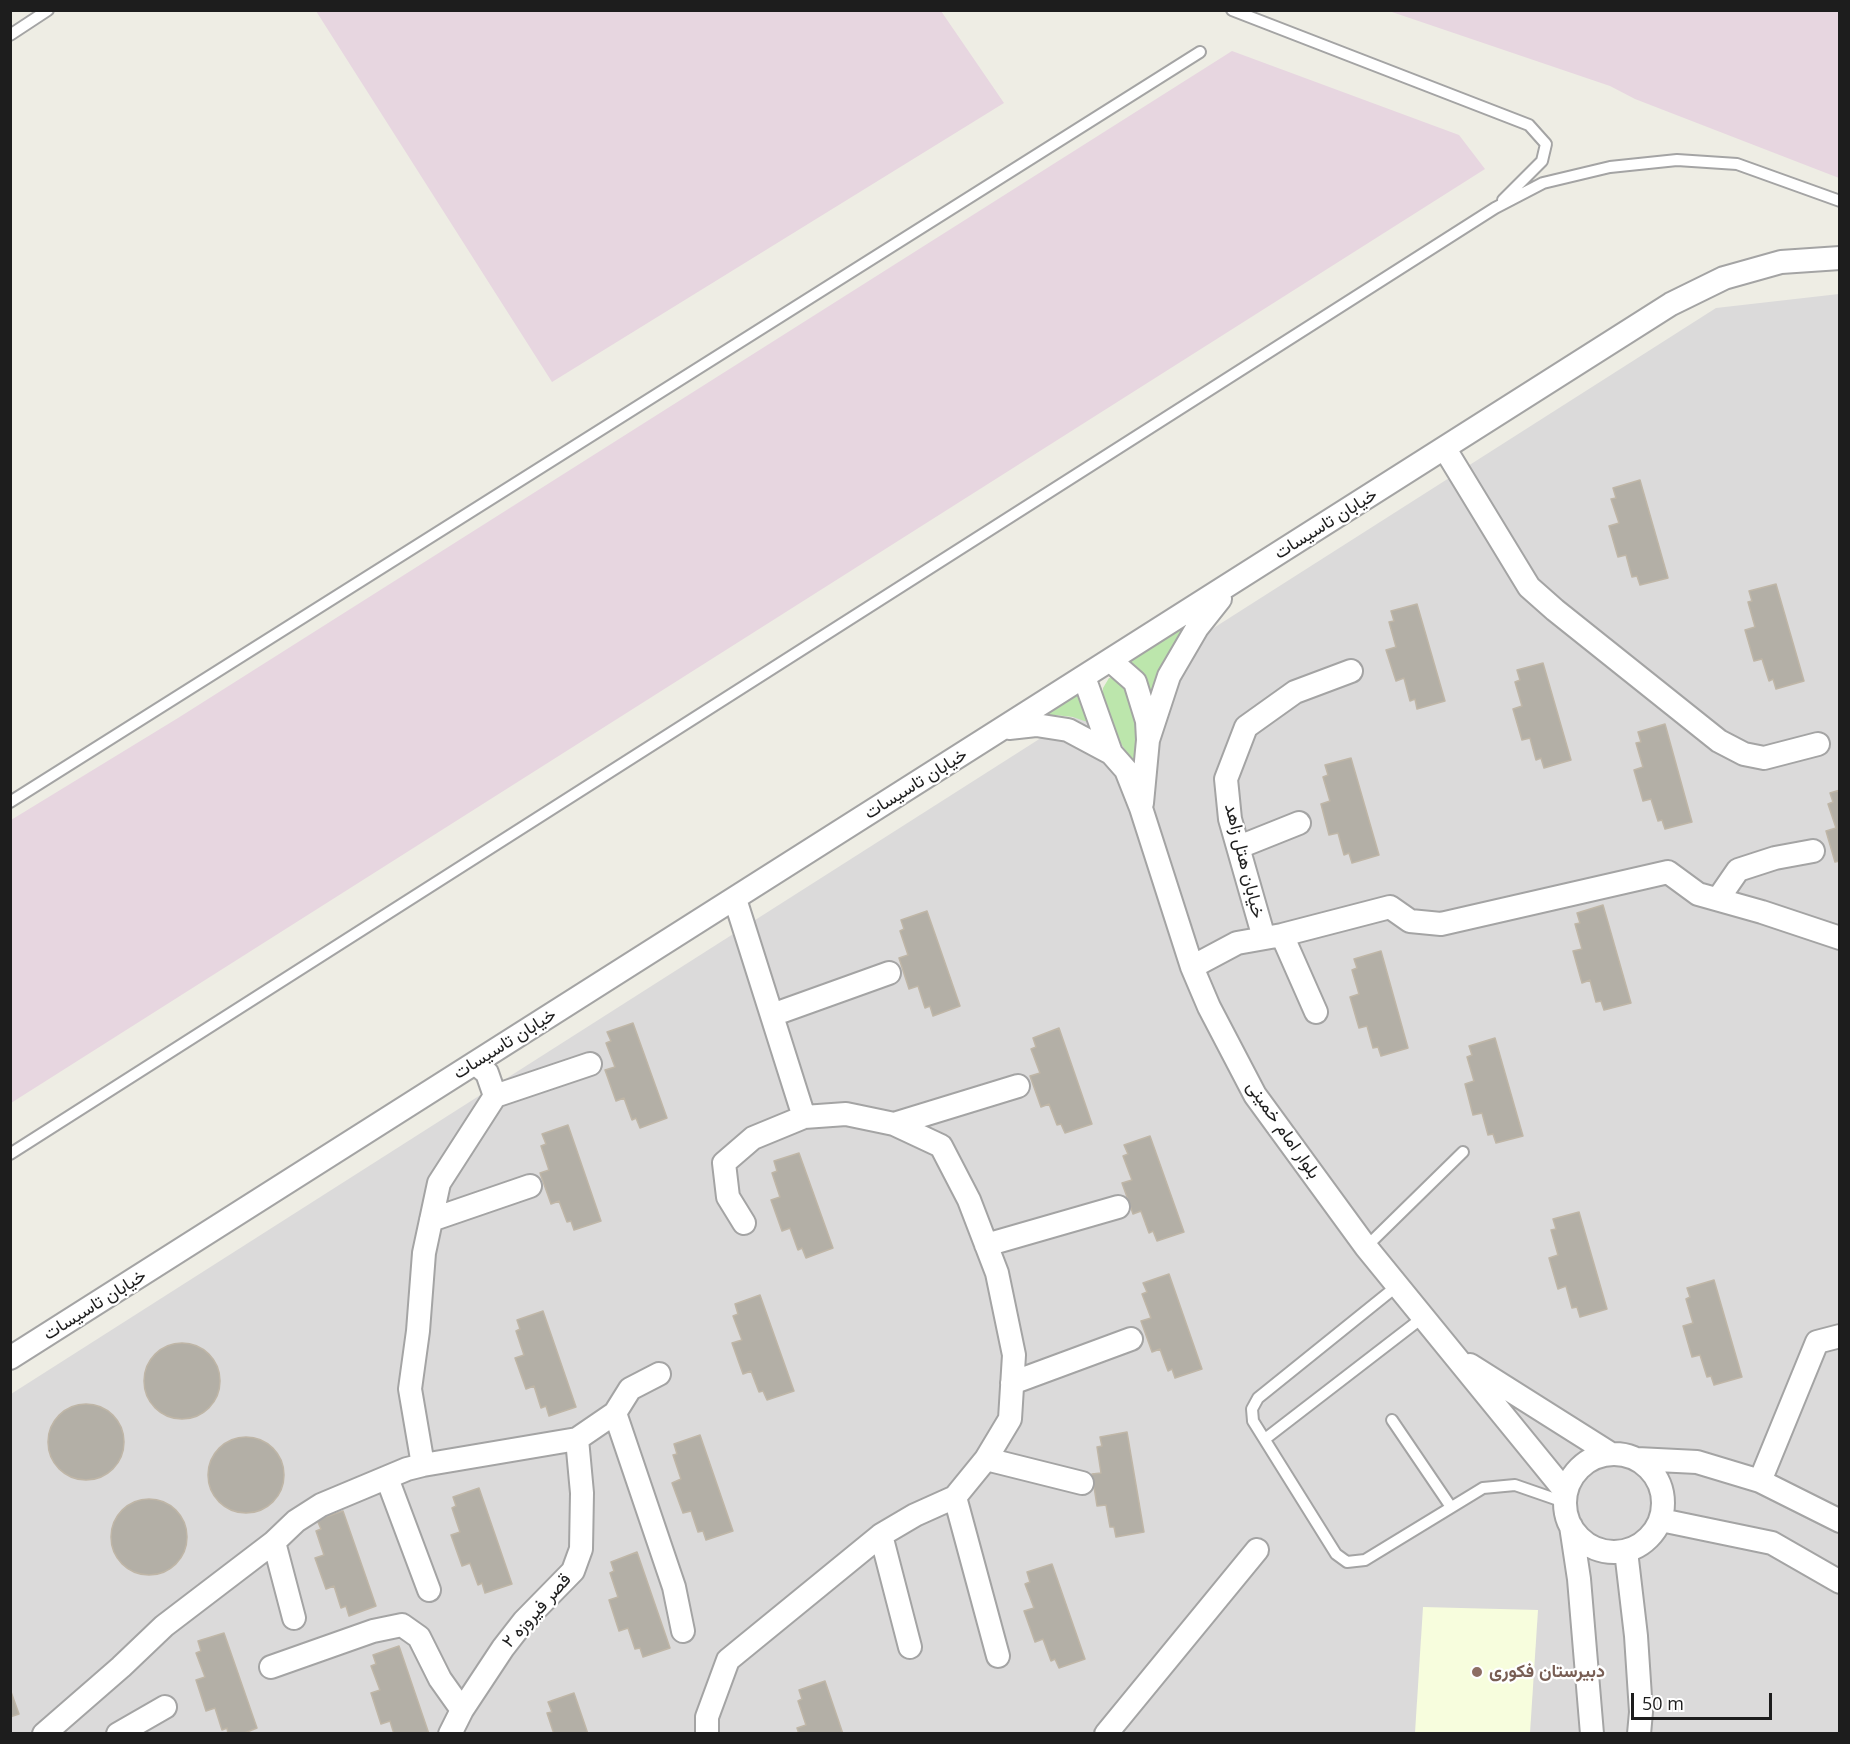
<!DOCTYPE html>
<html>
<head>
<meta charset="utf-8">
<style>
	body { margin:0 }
	#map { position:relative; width:1850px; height:1744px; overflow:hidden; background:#eeede4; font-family:"Open Sans",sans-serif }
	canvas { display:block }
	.frame { position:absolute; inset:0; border:12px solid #1d1d1d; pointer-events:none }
	.scale { position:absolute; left:1631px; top:1693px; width:141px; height:27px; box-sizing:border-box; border:3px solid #1d1d1d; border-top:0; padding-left:8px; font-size:18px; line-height:21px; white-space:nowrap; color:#1d1d1d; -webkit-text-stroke:4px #fff; paint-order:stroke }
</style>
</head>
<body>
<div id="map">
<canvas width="1850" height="1744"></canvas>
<div class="frame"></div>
<div class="scale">50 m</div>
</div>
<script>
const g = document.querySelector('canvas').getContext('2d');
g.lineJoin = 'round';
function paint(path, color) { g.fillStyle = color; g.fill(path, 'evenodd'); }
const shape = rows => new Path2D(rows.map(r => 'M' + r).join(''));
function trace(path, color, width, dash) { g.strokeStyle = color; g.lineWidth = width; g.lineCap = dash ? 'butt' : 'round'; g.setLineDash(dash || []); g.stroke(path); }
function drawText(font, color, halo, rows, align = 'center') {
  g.font = font + ' "Open Sans",Vazirmatn,sans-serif'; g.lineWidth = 4.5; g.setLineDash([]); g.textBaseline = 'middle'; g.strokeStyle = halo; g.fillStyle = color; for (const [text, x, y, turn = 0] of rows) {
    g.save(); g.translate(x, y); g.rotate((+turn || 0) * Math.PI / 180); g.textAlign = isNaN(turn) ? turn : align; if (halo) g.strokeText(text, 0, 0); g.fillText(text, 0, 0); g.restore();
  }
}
paint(shape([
	[1839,294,1839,1733,11,1734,11,1394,1716,308]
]), '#dbdada');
paint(shape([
	[316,11,941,11,1004,103,552,382],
	[1389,11,1839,11,1839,178,1635,99,1610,86],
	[1232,51,1459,135,1485,169,11,1103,11,820,178,718]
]), '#e7d6e0');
paint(shape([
	[1423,1607,1538,1610,1530,1733,1415,1733]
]), '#f7fddd');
paint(shape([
	[1198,617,1151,706,1127,664],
	[1118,677,1135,702,1143,778,1115,734,1102,701,1103,688,1109,678],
	[1080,690,1093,724,1073,717,1055,715,1035,720]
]), '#bce6ac');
const building = shape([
	[1640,480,1668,578,1640,585,1637,576,1632,577,1626,555,1618,557,1609,526,1619,523,1611,499,1616,498,1613,488,1640,480],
	[1776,584,1804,681,1776,689,1773,679,1769,681,1762,659,1754,661,1745,630,1755,627,1748,602,1752,601,1749,591,1776,584],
	[1417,604,1445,701,1417,709,1415,699,1410,701,1404,678,1396,681,1386,650,1396,647,1389,622,1394,621,1391,611,1417,604],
	[1543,663,1571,760,1544,768,1541,758,1536,760,1530,738,1522,740,1513,709,1522,706,1515,682,1520,680,1517,670,1543,663],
	[1665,724,1692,822,1665,829,1662,820,1658,821,1651,799,1643,801,1634,770,1643,767,1636,743,1641,742,1638,732,1665,724],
	[1351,758,1379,855,1352,863,1349,853,1344,855,1338,833,1329,835,1321,804,1330,801,1323,777,1328,775,1325,765,1351,758],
	[1840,790,1840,861,1835,862,1826,831,1836,828,1828,804,1833,802,1830,793,1840,790],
	[1603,905,1631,1003,1604,1010,1601,1001,1596,1002,1590,980,1582,983,1573,951,1582,949,1575,924,1580,923,1577,913,1603,905],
	[927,911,960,1006,933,1016,930,1006,925,1008,918,986,909,989,899,958,908,955,900,931,904,929,901,920,927,911],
	[1381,951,1408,1048,1381,1056,1378,1047,1373,1048,1367,1026,1359,1028,1350,997,1359,994,1352,970,1357,968,1354,959,1381,951],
	[633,1023,667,1118,640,1128,636,1118,632,1120,624,1098,616,1101,605,1070,615,1067,606,1043,611,1041,607,1032,633,1023],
	[1059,1028,1092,1124,1065,1133,1061,1124,1057,1125,1049,1104,1041,1107,1030,1076,1040,1073,1031,1049,1036,1047,1033,1038,1059,1028],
	[1495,1038,1523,1136,1496,1143,1493,1134,1488,1135,1482,1113,1473,1115,1465,1084,1474,1081,1467,1057,1472,1055,1469,1046,1495,1038],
	[568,1125,601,1221,574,1230,571,1221,567,1222,559,1201,551,1204,540,1173,549,1170,541,1146,546,1144,542,1134,568,1125],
	[1150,1136,1184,1232,1157,1241,1153,1231,1149,1233,1141,1211,1133,1214,1122,1183,1132,1180,1123,1156,1128,1154,1124,1145,1150,1136],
	[799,1153,833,1248,806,1258,802,1248,798,1250,790,1228,782,1231,771,1200,780,1197,772,1173,777,1171,774,1161,799,1153],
	[1579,1212,1607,1309,1580,1317,1577,1307,1572,1308,1566,1286,1558,1289,1549,1258,1558,1255,1551,1230,1556,1229,1553,1219,1579,1212],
	[1169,1274,1202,1369,1175,1378,1172,1369,1168,1371,1160,1349,1152,1352,1141,1321,1151,1318,1142,1294,1147,1292,1143,1283,1169,1274],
	[1714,1280,1742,1377,1714,1385,1711,1376,1707,1377,1700,1355,1692,1357,1683,1326,1693,1323,1686,1299,1690,1297,1687,1288,1714,1280],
	[760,1295,794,1391,767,1400,763,1391,759,1392,751,1371,743,1374,732,1343,742,1340,733,1316,738,1314,735,1304,760,1295],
	[543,1311,576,1407,549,1416,546,1406,541,1408,534,1386,526,1389,515,1358,524,1355,516,1331,520,1329,517,1320,543,1311],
	'144 1381a38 38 0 1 1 76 0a38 38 0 1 1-76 0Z',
	'48 1442a38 38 0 1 1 76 0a38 38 0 1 1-76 0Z',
	[1127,1432,1144,1532,1116,1537,1114,1527,1110,1527,1106,1505,1097,1506,1092,1474,1101,1473,1097,1447,1102,1446,1100,1437,1127,1432],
	[700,1435,733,1531,706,1540,703,1531,698,1532,691,1511,683,1513,672,1483,681,1479,673,1455,677,1454,674,1444,700,1435],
	'208 1475a38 38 0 1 1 76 0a38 38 0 1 1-76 0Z',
	[479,1488,512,1584,485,1593,482,1583,478,1585,470,1563,462,1566,451,1535,460,1532,452,1508,456,1506,453,1497,479,1488],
	'111 1537a38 38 0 1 1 76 0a38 38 0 1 1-76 0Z',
	[343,1511,376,1606,349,1616,346,1606,341,1608,334,1586,326,1589,315,1558,324,1555,316,1531,321,1529,317,1520,343,1511],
	[637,1552,670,1648,643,1657,640,1648,635,1649,628,1628,619,1631,609,1600,618,1597,610,1573,614,1571,611,1562,637,1552],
	[1052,1564,1085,1659,1059,1668,1055,1659,1051,1661,1043,1639,1035,1642,1024,1611,1034,1608,1025,1584,1030,1582,1027,1572,1052,1564],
	[224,1633,257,1728,242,1734,228,1734,227,1728,222,1730,215,1708,206,1711,196,1680,205,1677,196,1653,201,1651,198,1641,224,1633],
	[399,1646,429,1734,394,1734,390,1721,381,1724,371,1693,380,1690,371,1666,376,1664,373,1655,399,1646],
	[825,1681,843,1734,799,1734,797,1728,806,1725,798,1701,802,1699,799,1690,825,1681],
	[10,1689,19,1714,10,1717,10,1689],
	[574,1693,588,1734,554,1734,547,1713,552,1712,548,1702,574,1693]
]);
paint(building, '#b3afa6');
trace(building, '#bfb6a7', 1.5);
const service = shape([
	[1232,10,1529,125,1546,144,1542,161,1503,200],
	[10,35,48,10],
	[10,802,1200,52],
	[10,1154,1495,208,1543,183,1610,167,1677,160,1737,164,1840,201],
	[1366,1247,1463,1152],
	[1397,1286,1258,1398,1252,1409,1253,1421,1336,1554,1347,1562,1365,1560,1483,1488,1515,1485,1564,1502],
	[1392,1420,1451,1507],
	[1265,1439,1422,1318]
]);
const minor = shape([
	[1445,449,1529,587,1555,610,1719,741,1744,754,1764,758,1818,744],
	[1111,661,1135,682,1147,721,1148,740,1142,803],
	[1084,677,1111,753],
	[1009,728,1036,725,1068,730,1111,753,1126,770,1141,808,1192,967,1209,1007,1255,1095,1366,1247,1565,1491],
	[1148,740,1169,676,1197,628,1220,599],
	[1239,847,1299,823],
	[735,899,804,1117],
	[1718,899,1738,870,1775,858,1813,851],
	[1282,935,1316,1012],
	[1264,938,1230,819,1226,779,1246,727,1295,692,1351,671],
	[1192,967,1237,943,1282,935,1390,907,1410,921,1441,924,1668,872,1698,894,1762,912,1840,938],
	[772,1015,889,973],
	[495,1096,590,1064],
	[894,1124,1018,1086],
	[431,1220,530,1186],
	[744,1223,728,1197,724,1163,753,1138,804,1117,846,1114,894,1124,941,1146,969,1200,997,1273,1014,1355,1010,1419,986,1459,955,1497,915,1515,881,1535],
	[986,1245,1118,1207],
	[10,1358,1671,304,1724,278,1781,262,1840,258],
	[1470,1365,1611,1454],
	[1012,1383,1131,1339],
	[615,1413,674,1587,683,1631],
	'1565 1503a49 49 0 1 1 98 0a49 49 0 1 1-98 0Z',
	[986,1459,1082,1483],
	[1637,1459,1697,1462,1760,1481,1840,1521],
	[423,1465,577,1439,615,1413,630,1389,659,1374],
	[387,1478,429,1590],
	[1760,1481,1817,1342,1840,1336],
	[955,1497,998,1656],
	[1661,1520,1772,1543,1840,1582],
	[1571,1526,1579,1579,1592,1734],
	[1626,1551,1636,1636,1641,1712,1639,1734],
	[294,1618,274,1542,296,1521,321,1505,407,1469,423,1465,410,1389,418,1331,424,1253,439,1183,495,1096,487,1073,475,1063],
	[271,1667,373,1631,402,1625,419,1637,440,1679,462,1710],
	[44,1734,121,1667,164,1626,274,1542],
	[118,1734,165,1707],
	[450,1734,462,1710,503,1648,524,1621,573,1571,581,1549,582,1493,577,1439],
	[707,1734,707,1717,728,1660,881,1535,910,1647],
	[1106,1734,1257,1550]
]);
trace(service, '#a4a4a4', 14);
trace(minor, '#a4a4a4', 26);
trace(service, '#fff', 10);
trace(minor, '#fff', 22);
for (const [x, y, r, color] of [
	[1477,1672,6,"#8d6e63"]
]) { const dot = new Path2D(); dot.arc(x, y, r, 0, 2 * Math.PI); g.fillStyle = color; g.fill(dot); trace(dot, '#fff', 2); }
drawText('18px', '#1d1d1d', '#fff', [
	["خیابان تاسیسات",1326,524,-32],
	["خیابان تاسیسات",916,784,-32],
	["خیابان هتل زاهد",1244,861,76],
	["خیابان تاسیسات",505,1044,-32],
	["بلوار امام خمینی",1283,1130,55],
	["خیابان تاسیسات",95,1305,-32],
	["قصر فیروزه ۲",537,1611,-48]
]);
drawText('bold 18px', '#785e54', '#fff', [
	["دبیرستان فکوری",1489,1672]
], 'left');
</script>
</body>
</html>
